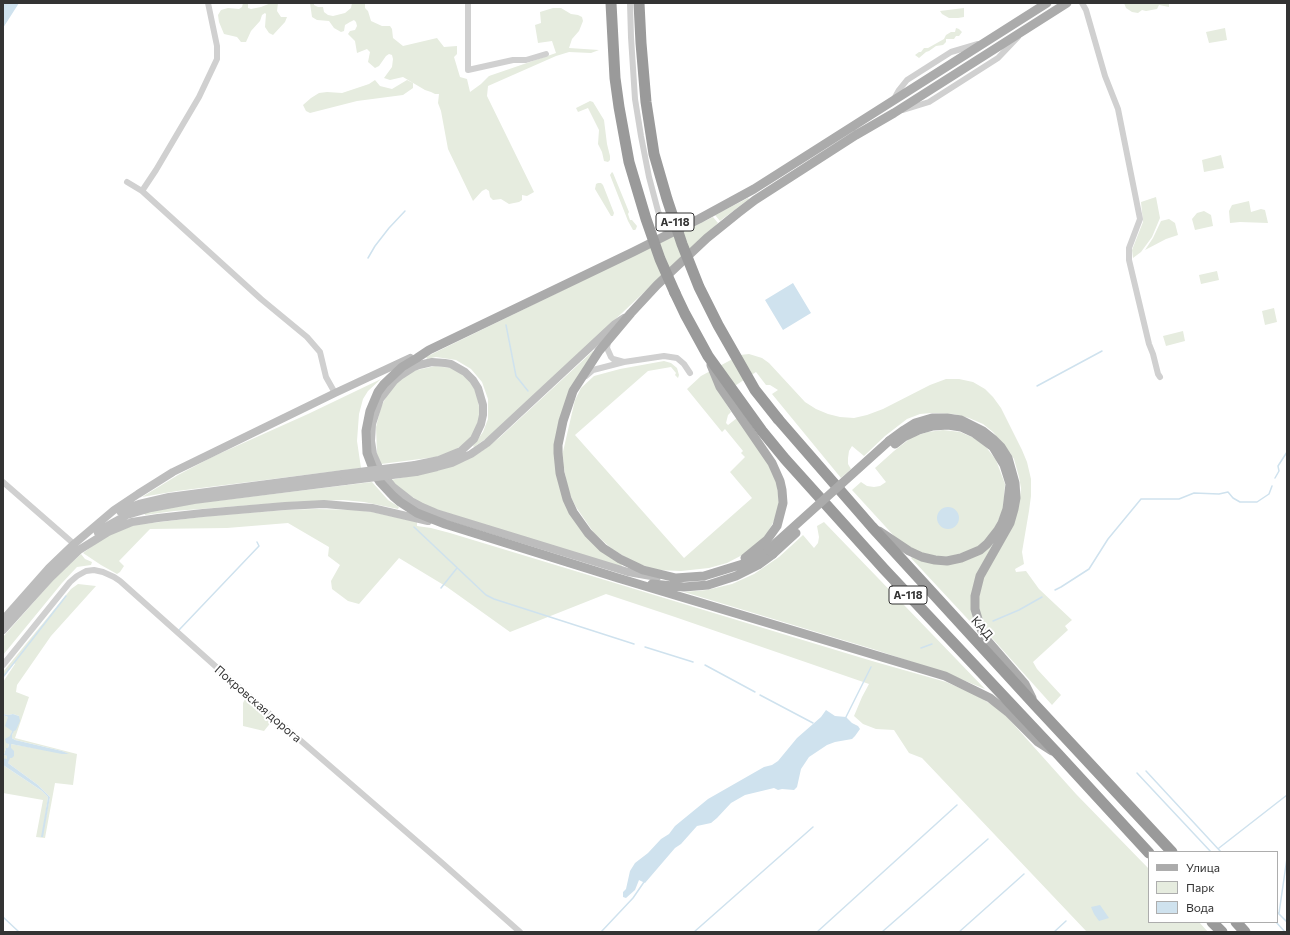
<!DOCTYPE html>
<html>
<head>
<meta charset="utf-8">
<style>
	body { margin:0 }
	#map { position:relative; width:1290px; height:935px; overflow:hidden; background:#fff; font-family:Commissioner,sans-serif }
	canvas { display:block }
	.frame { position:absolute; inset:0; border:4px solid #333; pointer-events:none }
	.legend { position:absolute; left:1148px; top:851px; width:130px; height:72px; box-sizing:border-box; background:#fff; border:1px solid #adadad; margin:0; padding:5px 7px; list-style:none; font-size:12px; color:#333 }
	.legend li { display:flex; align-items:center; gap:8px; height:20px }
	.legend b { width:20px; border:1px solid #adadad }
</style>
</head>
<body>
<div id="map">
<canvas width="1290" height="935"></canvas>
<div class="frame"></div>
<ul class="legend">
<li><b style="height:5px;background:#ababab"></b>Улица</li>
<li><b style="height:11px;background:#e6ecdf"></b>Парк</li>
<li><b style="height:11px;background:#cfe2ee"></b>Вода</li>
</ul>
</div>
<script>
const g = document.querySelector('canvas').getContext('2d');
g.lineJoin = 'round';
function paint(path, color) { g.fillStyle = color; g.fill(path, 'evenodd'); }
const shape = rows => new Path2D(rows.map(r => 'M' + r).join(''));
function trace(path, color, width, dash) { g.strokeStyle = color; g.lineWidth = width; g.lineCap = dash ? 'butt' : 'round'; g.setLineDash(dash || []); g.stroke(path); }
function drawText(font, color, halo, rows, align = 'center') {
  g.font = font + ' Commissioner,sans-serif'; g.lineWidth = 4; g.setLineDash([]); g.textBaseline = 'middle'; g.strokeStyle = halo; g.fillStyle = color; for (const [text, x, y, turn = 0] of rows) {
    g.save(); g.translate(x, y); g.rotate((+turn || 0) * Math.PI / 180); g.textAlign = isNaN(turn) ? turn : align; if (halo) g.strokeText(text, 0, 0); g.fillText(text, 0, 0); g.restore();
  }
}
paint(shape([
	[243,3,248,3,248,8,251,9,261,7,271,3,278,3,277,11,281,17,287,17,285,22,273,35,269,33,265,27,266,14,265,13,262,15,260,21,251,31,246,42,241,42,237,37,224,34,219,22,218,15,221,10,228,8,239,9,242,7],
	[310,3,314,3,314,5,318,7,323,7,324,12,328,15,333,16,345,13,351,8,352,3,365,3,365,8,368,11,371,21,382,26,390,26,392,29,393,38,403,46,437,38,444,47,457,46,457,54,454,57,460,77,467,79,470,92,481,84,489,76,556,53,552,41,538,43,535,25,541,23,540,12,553,8,561,8,571,14,578,15,582,17,583,21,579,31,572,39,569,48,599,50,591,53,569,52,556,56,488,86,487,96,534,192,527,196,522,195,522,200,519,202,509,204,501,199,493,200,490,197,489,191,486,189,482,191,473,201,448,149,441,111,438,103,439,94,435,94,431,92,425,90,403,77,390,80,384,78,392,67,393,59,392,55,389,54,386,56,379,66,375,68,368,62,370,52,367,49,357,53,355,41,348,34,350,31,355,30,357,26,356,22,354,20,350,22,345,25,344,31,341,32,334,28,329,21,317,20,312,17],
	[1124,3,1169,3,1169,7,1159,5,1157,9,1146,11,1142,10,1138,13,1132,12,1126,8],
	[964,8,964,17,958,18,949,18,942,14,940,11],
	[956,28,959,29,962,32,959,36,956,36,954,39,946,39,946,42,943,45,936,46,929,51,926,52,919,58,915,55,919,52,921,52,924,48,928,48,944,39,946,35,951,32,955,32],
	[1225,28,1227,40,1209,43,1206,32],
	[375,80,380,86,392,89,407,80,413,83,413,88,403,95,357,101,310,113,306,111,303,105,311,98,319,93,327,92,342,93,369,84],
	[590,101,593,102,604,120,607,144,610,156,610,160,608,162,604,161,602,152,598,144,599,130,588,108,578,112,576,108],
	[1221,155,1224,168,1204,172,1202,160],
	[612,172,613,173,629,212,628,214,630,220,632,220,637,226,636,229,635,230,633,230,628,221,610,175],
	[598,183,601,183,603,185,614,213,613,216,611,216,595,189,596,184],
	[1156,197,1160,218,1152,237,1141,252,1133,258,1132,250,1143,222,1141,202],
	[748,198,749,199,720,221,715,215],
	[1249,201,1251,212,1261,209,1265,210,1268,223,1240,222,1230,223,1229,211,1232,205],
	[1204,211,1211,215,1213,226,1195,230,1192,219,1197,213],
	[713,217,718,223,494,433,474,447,473,446,483,432,488,419,488,399,482,382,471,369,456,360,436,357,427,359,426,357],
	[1169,219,1175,223,1178,235,1166,239,1145,250,1153,238,1161,221],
	[1217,271,1219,280,1201,284,1199,275],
	[1274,308,1277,322,1265,325,1262,311],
	[1183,331,1185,341,1166,346,1163,336],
	[593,351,594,352,560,421,567,507,622,565,621,567,425,506,397,486,390,480,426,473,465,461,482,451,499,438],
	[749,354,762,358,769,363,805,402,816,409,828,414,840,417,854,418,867,415,883,409,930,385,946,379,959,379,973,382,985,389,993,397,1001,408,1022,450,1027,462,1031,479,1031,496,1029,511,1022,552,1024,564,1015,569,1016,572,1026,571,1039,589,1072,620,1065,626,1068,630,1033,662,1037,669,1061,695,1052,705,991,637,984,625,979,611,978,598,982,581,1020,497,1021,488,1019,477,1014,459,1008,450,993,432,983,424,969,418,954,414,932,413,920,414,907,419,885,436,864,456,852,446,849,451,848,458,848,464,851,469,841,478,772,394,778,390,770,385,766,385,756,372,721,395,731,412,728,415,726,423,728,425,737,418,763,454,777,483,779,505,774,521,766,535,748,552,727,563,709,568,681,571,656,570,634,562,612,549,594,533,576,507,571,497,567,485,562,456,575,400,581,388,594,376,620,369,664,361,671,363,677,368,679,375,678,378,675,375,676,373,671,367,648,371,575,435,684,558,752,498,730,472,745,457,741,453,743,451,725,429,722,432,687,389,701,376,740,355],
	[435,366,451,368,462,374,471,382,476,392,480,411,478,423,472,436,463,445,451,452,436,457,381,464,377,454,376,427,381,407,387,395,397,382,413,371],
	[381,379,368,391,363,399,359,414,357,441,361,468,177,491,142,497,178,475,212,457,308,414],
	[943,430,960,432,974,438,986,447,996,460,1005,484,1003,510,992,534,978,547,970,551,947,557,936,556,923,553,911,548,895,537,852,490,861,482,867,486,874,487,880,486,886,482,875,468,894,451,912,437,928,432],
	[372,482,388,500,399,507,398,509,364,502,343,500,292,502,174,511,145,515,144,513,174,506],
	[316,509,355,510,372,512,417,522,417,526,431,528,450,533,872,661,946,682,974,694,994,706,1007,717,1076,794,1149,869,1149,922,1199,922,1208,932,1087,932,922,758,909,753,894,730,876,729,863,724,854,716,862,697,869,684,675,617,606,594,510,632,447,587,399,558,359,604,348,601,332,589,331,581,340,565,328,556,329,547,288,523,227,528,150,529,119,561,124,566,120,572,117,574,101,565,83,553,107,535,135,525,210,516,285,510],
	[824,522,985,689,948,674,876,650,684,592,707,590,732,584,754,574,779,557,803,535,814,548,818,543,819,537,817,526],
	[994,542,977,574,977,629,911,558,912,557,961,562,972,558,983,552],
	[81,554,85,559,92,562,91,565,77,567,62,583,3,655,3,637,56,577],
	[78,584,96,586,51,636,17,685,16,692,29,697,15,738,77,754,73,785,55,783,45,838,36,837,43,800,3,793,3,765,42,791,48,797,42,837,50,797,38,785,8,763,11,744,68,754,62,751,15,740,12,738,12,735,19,716,13,714,8,715,3,714,3,682,15,664,14,663,3,678,3,672,71,589],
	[245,699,272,721,264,731,243,726,243,703],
	[3,715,8,717,12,731,8,748,6,748,4,755,8,756,7,760,3,758]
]), '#e6ecdf');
paint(shape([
	[3,3,19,3,3,28],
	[793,283,811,313,783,330,765,300],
	'937 518a11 11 0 1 1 22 0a11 11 0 1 1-22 0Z',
	[826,710,835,716,846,717,852,723,858,726,860,729,855,736,852,739,835,742,827,745,809,757,801,769,797,787,794,790,782,789,778,790,774,788,745,795,731,803,717,818,711,823,697,826,681,844,675,848,645,883,639,880,635,890,626,898,623,897,623,892,626,889,630,871,635,863,648,853,661,839,669,834,675,826,708,799,764,767,772,765,778,761,797,738,821,717],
	[3,714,8,715,13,714,19,716,20,721,16,730,14,731,12,735,12,738,15,740,62,751,69,754,62,754,11,744,11,748,14,751,14,756,12,758,10,758,8,763,38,785,50,797,43,837,41,837,48,797,42,791,3,765,3,758,7,759,7,756,4,755,6,748,8,748,9,744,6,743,5,739,10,736,12,731,5,726,8,717,3,715],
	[1100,905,1109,918,1099,921,1094,914,1091,907]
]), '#cfe2ee');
trace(shape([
	[368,258,375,246,389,228,405,211],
	[506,325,516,376,528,391],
	[1037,386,1102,351],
	[1275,478,1279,471,1278,466,1287,452],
	[414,527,486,595,494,599,634,644],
	[441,588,457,568],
	[1055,590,1061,587,1089,569,1108,539,1141,499,1179,499,1194,493,1219,494,1228,492,1233,498,1240,502,1257,502,1269,494,1272,486],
	[993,621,1019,610,1042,597],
	[179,630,259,546,257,542],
	[645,647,693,662],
	[921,648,932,644],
	[705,665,755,692],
	[3,677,66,596],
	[760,695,813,723],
	[845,719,871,667],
	[1146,771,1221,852],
	[1137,773,1211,852],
	[1219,848,1287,795],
	[1277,912,1287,922],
	[1279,913,1287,858],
	[3,917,19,932],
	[1276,922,1285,932],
	[601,932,633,898,644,882],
	[694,932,813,827],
	[817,932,957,805],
	[882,932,988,839],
	[959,932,1024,874],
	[1054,932,1066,921]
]), '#cfe2ee', 1.5);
trace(shape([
	[468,3,468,70,513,60,526,60,546,54],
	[630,3,631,37,635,99,641,136,649,177,658,211,667,235],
	[1082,3,1086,10,1105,76,1118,109,1140,219,1129,248,1129,260,1149,344,1153,354,1158,374,1160,377],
	[894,99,899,90,907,80,951,52,978,44],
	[903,110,929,102,998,58,1018,37],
	[127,182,142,191,261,299,307,337,320,352,326,377,335,393],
	[142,191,156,170,199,97,217,59,217,46,208,3],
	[608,342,607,348,611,357,613,359,624,362],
	[586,376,593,370,624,362,664,356,677,358,684,364,690,373],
	[3,482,74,544],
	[3,665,70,582,77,576,86,571,94,570,103,572,114,577,120,581,241,689,441,862,520,932]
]), '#d0d0d0', 6);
trace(shape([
	[415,465,439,460,461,451,474,439,481,424,483,415,483,405,478,388,473,380,465,372,451,364,445,363,432,362,419,365,414,367,400,376,394,381,380,399,372,424,371,441,373,454,381,472,393,487,411,501,422,507,436,513,628,572,657,577],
	[416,472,437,467,452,463,471,454,487,443,615,324,624,318],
	[120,511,139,504,169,497,343,474],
	[98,533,109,525,127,515,151,508,194,500,345,481],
	[3,620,49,568,74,544,114,510,138,494,173,472,335,393,410,358],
	[3,630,51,577,79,550,108,532,132,522,158,518,203,513,285,506,324,504,372,508,428,521]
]), '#bdbdbd', 8);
trace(shape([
	[1047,3,754,189,699,219,633,252,429,350,417,358,402,367,384,384,378,392,370,411,366,431,367,453,375,474,380,482,393,496,400,502,417,513,445,524,618,578,945,676,990,698,1009,713,1038,742,1052,751],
	[711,365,720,387,772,463,780,481,782,490,783,503,777,526,767,540,745,558],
	[889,441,904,430,915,423,932,418,947,418,961,420,983,431,993,439,1001,447,1008,458,1015,483,1016,498,1014,509,1010,523,980,576,975,596,975,609,981,629,986,639,1025,684,1032,698],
	[879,531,909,551,922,557,935,560,947,561,961,558,980,550,987,544,998,530,1002,523,1007,509,1010,484,1004,465,993,447,974,433,961,427,948,425,933,426,919,430,904,437,895,444],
	[768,550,746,563,704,576,676,578,643,570,620,559,603,548,588,533,573,512,567,499,560,473,558,453,558,445,563,421,573,391,599,351,631,313,657,285,707,238,738,213,755,200,856,135,894,113,1067,3],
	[652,584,684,587,708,585,736,576,758,565,773,554]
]), '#ababab', 9);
trace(shape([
	[675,293,685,314,708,356,762,431,785,459,884,569,1058,754,1149,853],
	[778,419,872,527,1035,705,1172,852],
	[1212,922,1222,932],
	[1236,922,1245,932]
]), '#9a9a9a', 11);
trace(shape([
	[343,474,415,465],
	[345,481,416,472]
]), '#bdbdbd', 8);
trace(shape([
	[768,550,889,441],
	[773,554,796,533]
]), '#ababab', 9);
trace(shape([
	[611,3,615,78,619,107,629,162,646,219,660,259,675,293],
	[639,3,641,43,646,102,654,154,667,199,682,244,699,287,718,325,755,390,778,419]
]), '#9a9a9a', 11);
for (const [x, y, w] of [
	[675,222,38],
	[908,595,38]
]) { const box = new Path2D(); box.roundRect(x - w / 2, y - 9, w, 18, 3); g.fillStyle = '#fff'; g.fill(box); trace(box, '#333', 1); }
drawText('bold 11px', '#333', null, [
	["А-118",675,222],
	["А-118",908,595]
]);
drawText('12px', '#333', '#fff', [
	["КАД",982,628,48],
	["Покровская дорога",258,704,41]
]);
</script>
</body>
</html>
